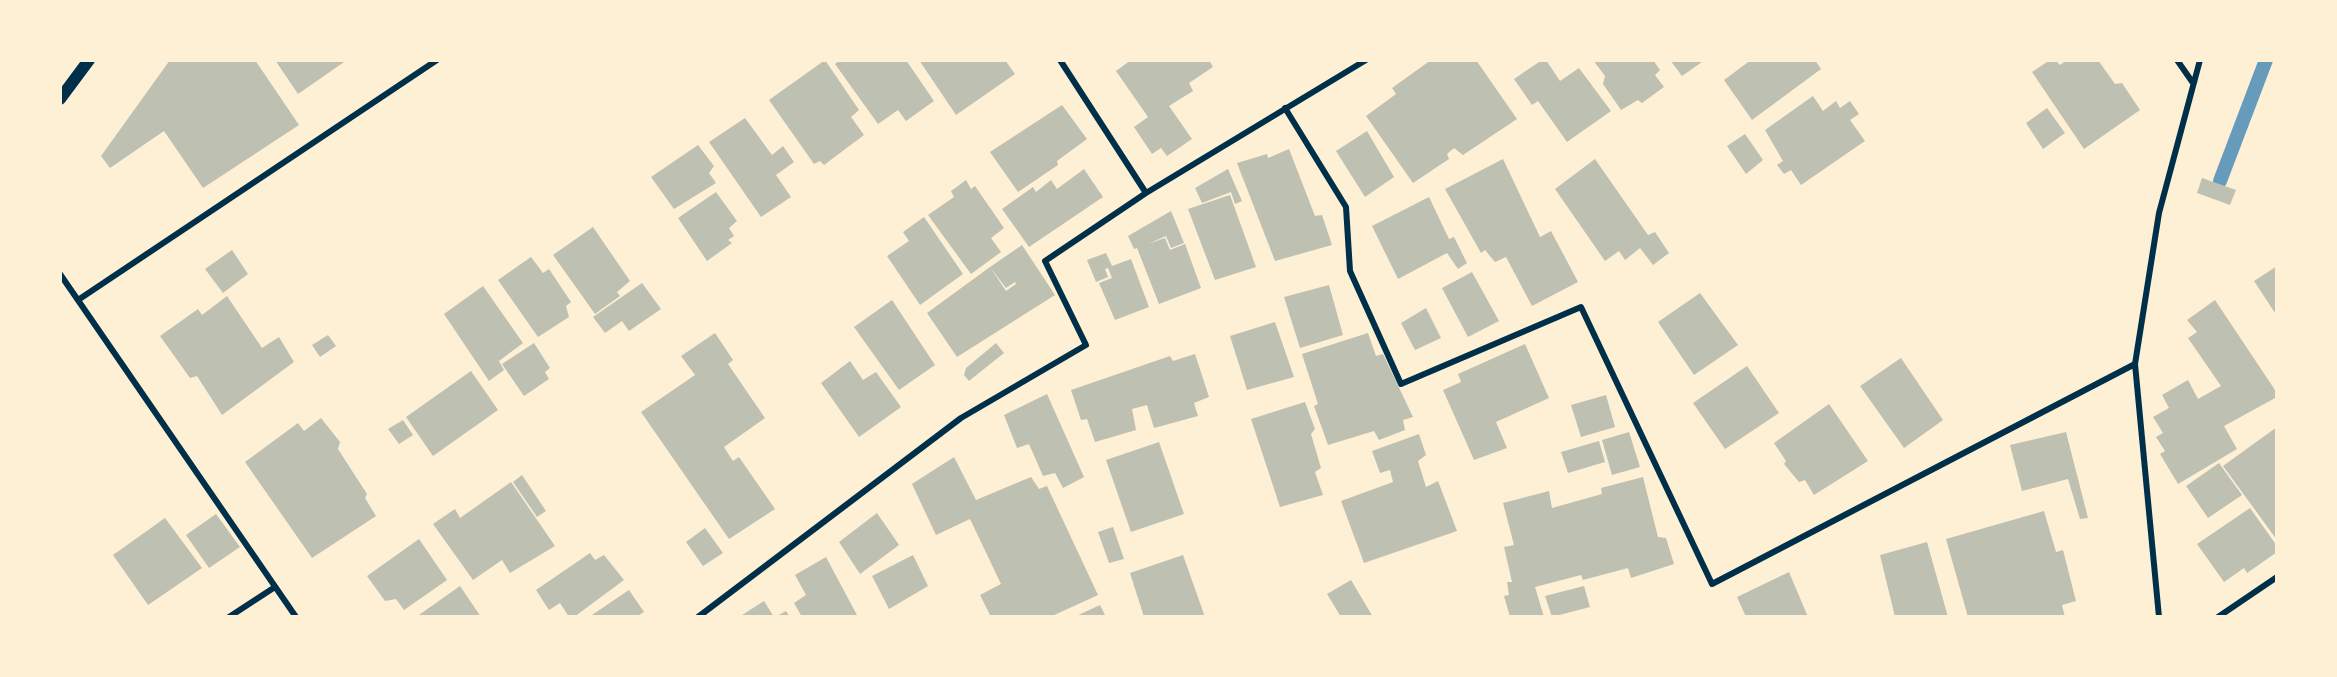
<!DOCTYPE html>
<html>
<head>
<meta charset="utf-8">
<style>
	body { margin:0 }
	#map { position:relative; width:2337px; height:677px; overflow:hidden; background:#fdf0d5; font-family:Poppins,sans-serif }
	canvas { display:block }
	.frame { position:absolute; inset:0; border:62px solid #fdf0d5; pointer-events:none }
</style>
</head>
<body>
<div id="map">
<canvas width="2337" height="677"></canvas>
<div class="frame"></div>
</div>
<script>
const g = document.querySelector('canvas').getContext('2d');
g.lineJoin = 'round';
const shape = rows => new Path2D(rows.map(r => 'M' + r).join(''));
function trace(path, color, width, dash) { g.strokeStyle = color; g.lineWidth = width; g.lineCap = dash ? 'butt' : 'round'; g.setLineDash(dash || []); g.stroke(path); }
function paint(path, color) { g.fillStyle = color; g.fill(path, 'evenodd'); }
trace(shape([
	[2220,181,2266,60]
]), '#669bbc', 14);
paint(shape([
	[170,60,255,60,299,125,203,188,164,131,110,168,101,156],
	[275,60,347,60,298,94],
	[825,60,859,110,851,117,864,135,824,165,820,161,814,164,769,100],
	[840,60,906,60,934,101,906,121,898,110,878,124,835,64],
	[919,60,1005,60,1015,74,956,115],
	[1131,60,1209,60,1213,67,1189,83,1193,91,1169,106,1192,139,1167,156,1161,148,1152,154,1134,127,1148,117,1116,71],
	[1431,60,1476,60,1517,119,1463,155,1454,148,1447,154,1449,159,1413,183,1366,116,1396,94,1392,88],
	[1542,60,1546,60,1560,81,1579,68,1611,111,1567,142,1538,101,1532,105,1514,79],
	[1593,60,1653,60,1660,70,1655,75,1664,87,1642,103,1638,100,1621,110,1603,84,1605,76],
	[1670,60,1705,60,1682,76],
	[1751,60,1815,60,1821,69,1752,120,1724,80],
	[2050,60,2055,60,2060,65,2067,60,2098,60,2115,84,2122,83,2140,110,2084,149,2032,72],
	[1813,96,1823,111,1836,101,1840,108,1850,101,1859,114,1850,120,1865,141,1801,185,1791,170,1784,174,1777,165,1783,161,1765,130],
	[1062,105,1087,139,1057,161,1058,165,1018,192,990,152],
	[2047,108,2065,133,2043,149,2026,123],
	[745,118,772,155,783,146,794,162,776,175,791,197,761,217,709,142],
	[1367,131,1394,177,1365,197,1336,151],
	[1745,134,1763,160,1746,174,1727,146],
	[698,145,714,166,709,173,716,183,674,209,651,177],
	[1289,149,1315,216,1322,215,1332,245,1275,261,1237,163,1267,154,1268,158],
	[1503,159,1540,237,1551,231,1578,282,1532,306,1506,257,1495,262,1485,250,1481,253,1445,189],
	[1595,159,1648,235,1655,232,1669,253,1653,265,1640,248,1625,260,1619,251,1605,261,1555,189],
	[1084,169,1103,197,1029,247,1002,209,1033,187,1036,192,1051,180,1057,189],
	[1228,169,1242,201,1235,204,1231,192,1202,203,1195,188],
	[2202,178,2236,190,2230,205,2197,193],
	[966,180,971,189,975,186,1004,228,991,238,1001,252,971,274,928,215,954,197,951,191],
	[716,192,737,221,729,228,734,236,728,240,732,243,707,261,678,218],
	[1230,195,1256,267,1215,280,1188,209],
	[1429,197,1449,239,1454,237,1467,263,1458,269,1447,253,1398,279,1372,226],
	[1171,211,1184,243,1171,248,1166,236,1148,244,1165,238,1170,250,1185,244,1201,288,1159,304,1137,248,1134,249,1128,236],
	[924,217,963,274,920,305,887,256,909,241,903,232],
	[593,227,630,281,617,292,620,296,595,314,553,255],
	[1022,245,1055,295,957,357,927,313,990,267,1006,291,1016,284,1015,282,1006,288,990,267],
	[232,250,248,274,223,293,205,269],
	[1106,253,1112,266,1131,259,1149,307,1115,320,1099,283,1112,278,1108,268,1105,269,1108,277,1096,282,1087,260],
	[531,257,543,273,549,269,571,302,566,306,569,317,538,337,498,280],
	[2277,266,2277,316,2254,281],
	[1472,272,1499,321,1468,337,1442,288],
	[642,283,661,309,629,331,622,321,605,333,593,317],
	[1329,285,1343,335,1300,348,1284,297],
	[483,286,523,343,499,361,504,370,489,381,444,314],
	[1700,293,1738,345,1694,375,1658,322],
	[227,296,262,348,279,337,294,362,222,415,197,376,190,378,160,336,198,309,202,315],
	[892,300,935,365,899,390,854,327],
	[2215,300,2277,393,2277,397,2224,426,2237,449,2178,484,2160,454,2165,451,2156,437,2163,433,2153,417,2169,408,2162,395,2188,380,2198,399,2221,386,2188,338,2197,332,2187,320],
	[1426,308,1441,338,1415,350,1401,323],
	[1275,322,1294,377,1247,390,1230,336],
	[715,333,733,360,728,364,765,418,724,447,733,461,739,457,775,509,729,539,641,412,695,375,681,356],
	[1368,333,1376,356,1383,354,1413,417,1403,420,1405,430,1379,440,1374,431,1328,445,1314,406,1318,404,1302,354],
	[328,335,336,346,320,357,312,345],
	[534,343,550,368,545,372,549,379,524,396,502,364],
	[996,343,1004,353,969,381,964,375,966,368],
	[1525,344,1549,398,1496,422,1507,448,1474,460,1443,390,1461,382,1458,374],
	[1195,354,1209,397,1194,403,1198,416,1154,428,1147,405,1132,409,1136,430,1095,442,1087,419,1081,420,1071,390,1170,356,1173,361],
	[1901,358,1943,420,1904,448,1860,386],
	[850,361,863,380,876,372,901,407,859,437,821,383],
	[1747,366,1779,413,1725,449,1693,403],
	[471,371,498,410,433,456,406,417],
	[1047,394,1084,477,1063,488,1055,473,1043,476,1029,444,1017,448,1004,415],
	[1606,395,1615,427,1581,437,1571,405],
	[1305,402,1315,429,1311,434,1321,468,1315,472,1323,495,1280,507,1251,419],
	[1829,404,1868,461,1814,495,1805,480,1799,482,1784,464,1786,461,1774,443],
	[321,418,340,442,338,449,367,494,365,498,376,516,312,558,245,462,298,423,304,431],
	[403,420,413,435,399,444,388,429],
	[2277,427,2277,540,2223,466],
	[1629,432,1640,467,1612,475,1602,440],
	[2066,432,2088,518,2080,519,2068,479,2022,491,2010,445],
	[1419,434,1426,455,1418,461,1426,487,1438,481,1457,531,1364,563,1341,501,1393,482,1390,470,1380,473,1372,451],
	[1599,441,1605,462,1568,473,1561,452],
	[1159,442,1184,514,1131,532,1106,460],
	[954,457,976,500,1031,477,1039,489,1047,486,1098,595,1050,617,991,617,980,595,1001,584,970,519,936,535,912,484],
	[2219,463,2242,495,2208,518,2186,486],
	[522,475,546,511,537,517,513,482],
	[1643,477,1658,537,1666,538,1674,564,1631,578,1628,568,1583,580,1581,575,1535,587,1544,617,1510,617,1504,596,1509,595,1507,582,1512,582,1504,547,1514,545,1503,503,1549,491,1552,508,1602,494,1601,488],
	[511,482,555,546,510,573,502,560,473,580,433,524,455,509,460,518],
	[2250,508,2277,546,2277,552,2247,573,2244,568,2224,582,2197,544],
	[2044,511,2056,552,2063,550,2076,601,2062,605,2065,617,1968,617,1946,539],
	[877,513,899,545,860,574,839,542],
	[216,514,240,547,209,568,186,535],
	[165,518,202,568,148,605,113,555],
	[1113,527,1124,559,1109,563,1098,532],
	[705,528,723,553,703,566,686,542],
	[419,539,447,580,404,610,396,599,385,601,367,576],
	[1927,542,1948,617,1895,617,1880,555],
	[590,553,595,560,604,555,624,580,574,617,569,617,560,603,549,610,536,590],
	[913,555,928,586,889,609,872,576],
	[1183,555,1205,617,1144,617,1130,573],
	[826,557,858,617,802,617,794,603,806,595,795,575],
	[1789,572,1808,617,1746,617,1737,597],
	[1351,580,1373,617,1341,617,1327,594],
	[460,586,481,617,416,617],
	[1584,586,1590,607,1552,617,1545,596],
	[629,590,644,612,636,617,589,617],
	[764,601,774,617,739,617],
	[1100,605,1106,617,1074,617],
	[786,611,790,617,775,617]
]), '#bec0b2');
trace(shape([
	[1060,60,1146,193],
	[2177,60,2193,83],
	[1285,108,1346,207,1350,271,1401,384,1581,307,1712,584,2135,364],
	[60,274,296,617],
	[78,300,437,60],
	[229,617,275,587],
	[698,617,961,418,1086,345,1045,261,1146,193,1366,60],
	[2159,617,2135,364,2159,213,2200,60],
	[2218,617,2277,577]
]), '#003049', 6);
trace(shape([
	[60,99,89,60]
]), '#003049', 12);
</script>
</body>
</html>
